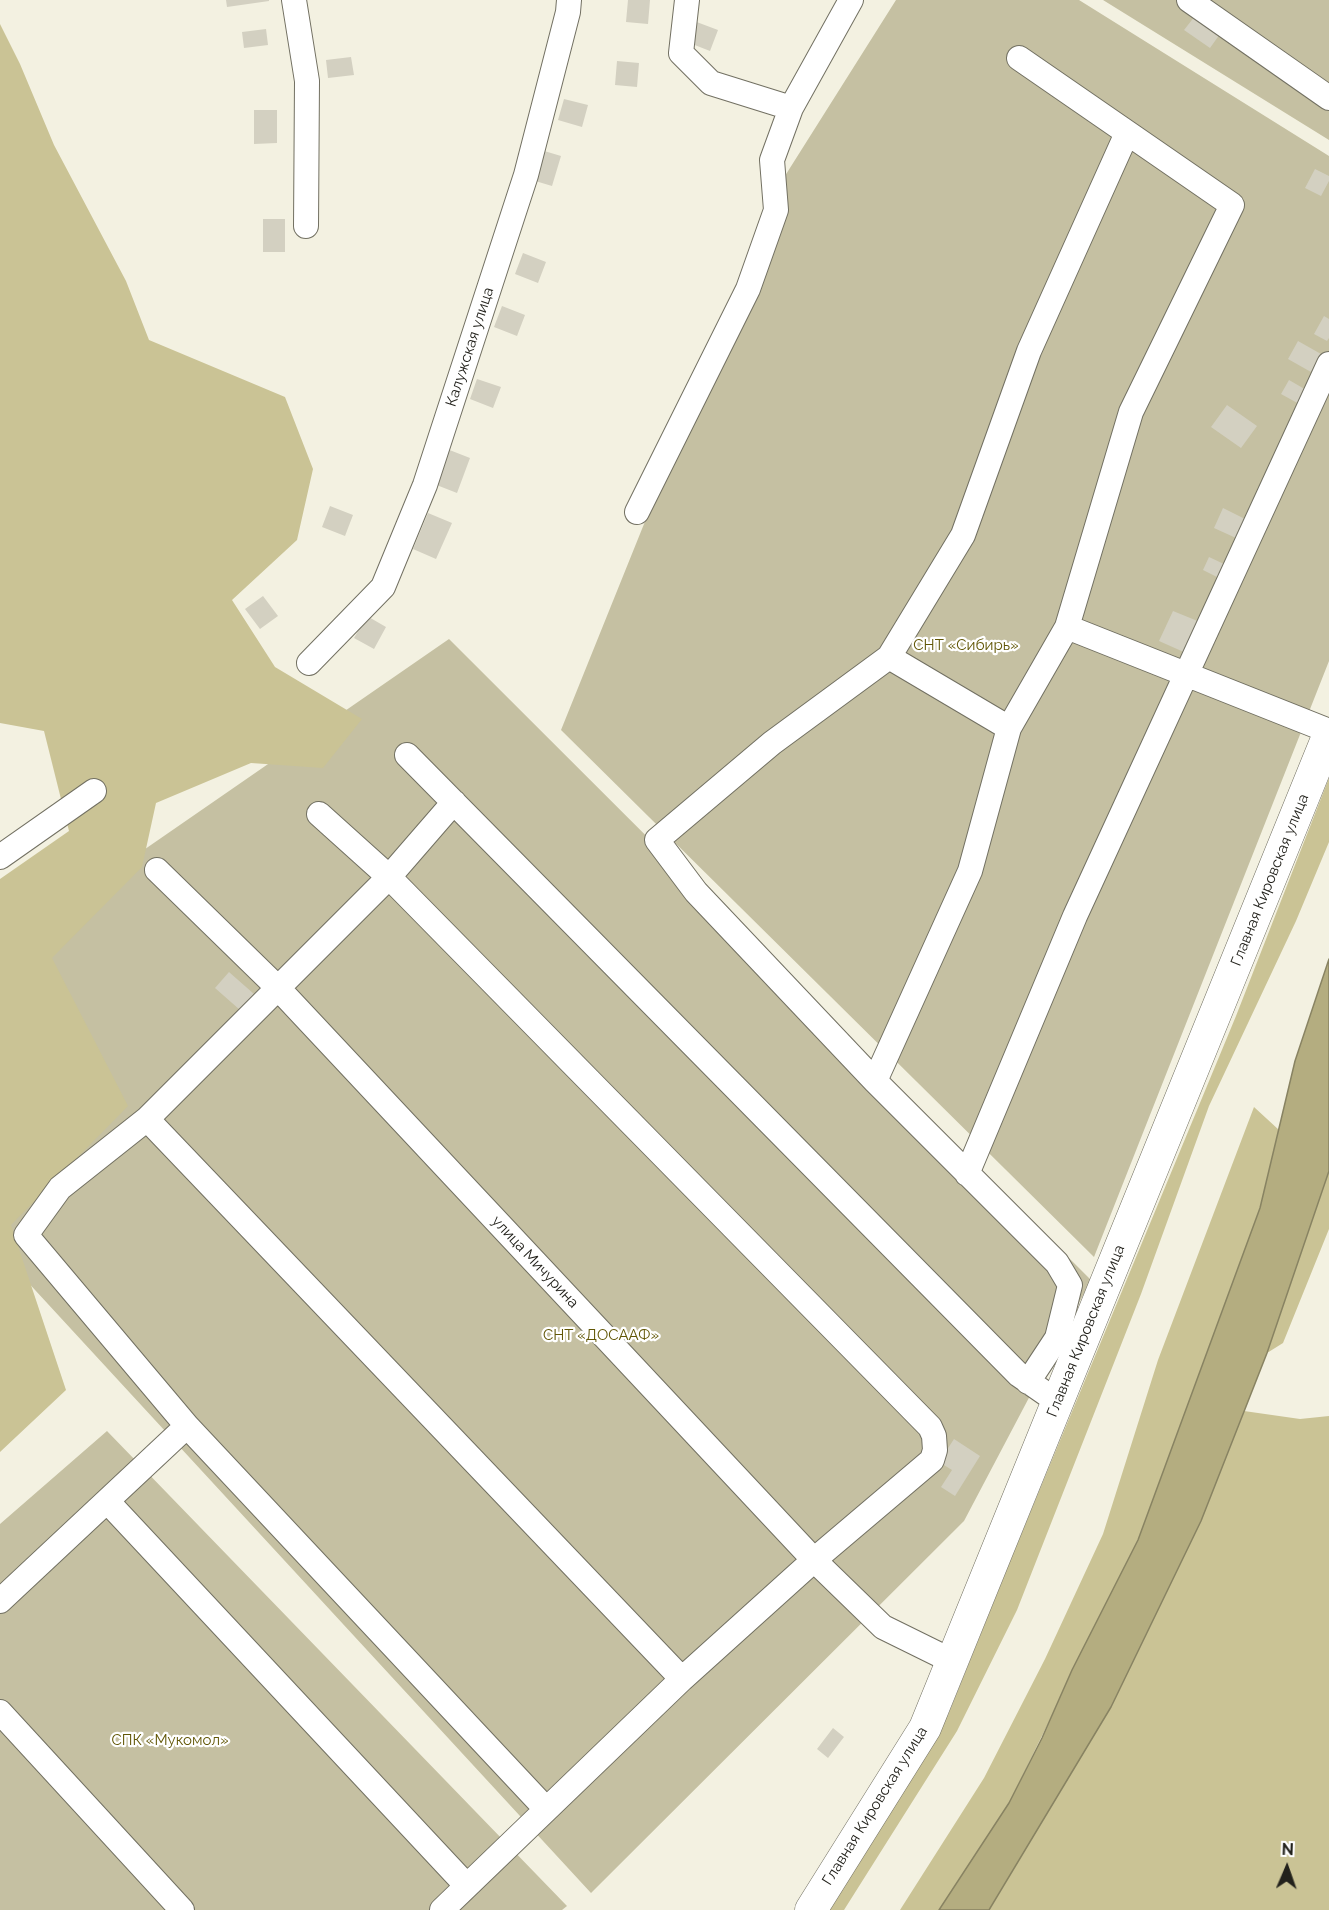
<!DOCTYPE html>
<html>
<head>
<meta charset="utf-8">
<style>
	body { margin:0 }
	#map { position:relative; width:1329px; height:1910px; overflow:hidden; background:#f3f1e1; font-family:Raleway,sans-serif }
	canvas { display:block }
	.north { position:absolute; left:1257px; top:1838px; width:60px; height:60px; -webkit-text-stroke:4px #fff; paint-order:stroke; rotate:2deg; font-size:16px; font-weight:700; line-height:24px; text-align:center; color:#22211b }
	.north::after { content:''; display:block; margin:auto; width:21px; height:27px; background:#22211b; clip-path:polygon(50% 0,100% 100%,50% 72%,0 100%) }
</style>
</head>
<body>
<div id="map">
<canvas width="1329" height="1910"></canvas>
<div class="north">N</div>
</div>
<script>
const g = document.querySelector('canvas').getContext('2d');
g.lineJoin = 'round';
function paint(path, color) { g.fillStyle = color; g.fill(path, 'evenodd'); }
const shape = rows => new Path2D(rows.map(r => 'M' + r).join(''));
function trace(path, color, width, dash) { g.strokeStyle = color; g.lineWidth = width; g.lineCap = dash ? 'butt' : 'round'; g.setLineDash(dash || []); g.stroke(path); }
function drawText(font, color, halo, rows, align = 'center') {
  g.font = font + ' Raleway,sans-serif'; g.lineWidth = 4.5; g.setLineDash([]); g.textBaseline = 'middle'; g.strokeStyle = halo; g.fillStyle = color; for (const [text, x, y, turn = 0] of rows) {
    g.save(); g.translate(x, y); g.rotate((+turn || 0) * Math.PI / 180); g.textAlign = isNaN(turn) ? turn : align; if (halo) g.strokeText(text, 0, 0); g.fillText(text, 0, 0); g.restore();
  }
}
paint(shape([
	[896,0,1079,0,1329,156,1329,661,1094,1257,561,730,783,179],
	[1103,0,1329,0,1329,140],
	[449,639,1091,1280,964,1521,591,1893,0,1252,12,941],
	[107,1431,567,1906,562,1910,0,1910,0,1524]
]), '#c5c0a2');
paint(shape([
	[0,24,20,64,54,145,126,281,149,340,285,397,313,469,297,540,232,600,275,667,362,719,323,768,251,763,156,803,142,867,52,958,128,1106,11,1225,66,1390,0,1452,0,879,69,831,44,731,0,723],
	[1329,778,1329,842,1296,921,1209,1106,1141,1294,1017,1610,957,1731,844,1910,825,1910,948,1715,1013,1554,1236,1016],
	[1254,1107,1279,1130,1260,1208,1138,1540,1009,1803,939,1910,900,1910,984,1778,1045,1659,1103,1534,1158,1360],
	[1329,1171,1329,1229,1283,1343,1267,1353],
	[1244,1411,1300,1419,1329,1416,1329,1910,989,1910,1111,1707,1201,1521]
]), '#cac395');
const water = shape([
	[1329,959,1329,1171,1267,1353,1201,1521,1111,1707,989,1910,939,1910,1009,1803,1042,1738,1072,1670,1138,1540,1260,1208,1295,1061,1329,959]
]);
paint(water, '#b4ad80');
trace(water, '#888362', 1.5);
paint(shape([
	[226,0,269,0,269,1,227,7],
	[628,0,650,0,648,24,626,22],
	[1195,16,1220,34,1210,48,1184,30],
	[694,21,718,30,710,51,687,42],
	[266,29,268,45,244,48,242,32],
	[351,57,354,75,328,78,326,60],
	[617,61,639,63,637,87,615,85],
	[564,99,588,105,582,127,558,120],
	[254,110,277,110,277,143,254,144],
	[541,150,561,156,552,186,532,180],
	[1315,169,1329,176,1329,181,1321,196,1305,188],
	[263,219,285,219,285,252,263,252],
	[523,253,546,262,538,283,515,274],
	[502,306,525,315,517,336,494,327],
	[1324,316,1329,319,1329,338,1327,341,1314,334],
	[1298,341,1321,354,1311,372,1288,359],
	[477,379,501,387,493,408,470,399],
	[1289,380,1308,391,1301,405,1281,394],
	[1227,405,1257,426,1241,448,1211,427],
	[447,449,470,458,457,493,434,484],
	[330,506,353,515,345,536,322,527],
	[1223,508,1245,519,1236,538,1214,528],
	[428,513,452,523,436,559,413,549],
	[1209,557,1226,565,1219,578,1203,570],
	[263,596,278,616,260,629,245,609],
	[1173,611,1200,622,1186,653,1159,641],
	[367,616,386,627,374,649,354,638],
	[229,972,254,994,240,1010,215,988],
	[954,1439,980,1456,955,1496,941,1487,952,1470,939,1462],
	[833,1728,844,1737,828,1758,817,1749]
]), '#d3d0c1');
const minor = shape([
	[294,0,307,81,306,226],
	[687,0,681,53,711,83,791,108],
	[1189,0,1329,98],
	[637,512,748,289,776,210,772,160,791,108,851,0],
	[1067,627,1329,731],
	[889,657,1009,728],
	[309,663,383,587,425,485,526,175,568,12,569,0],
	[407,755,1019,1375,1058,1402],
	[319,814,389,877,930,1427,934,1436,935,1450,932,1460,814,1560,682,1679,442,1910],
	[0,857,94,791],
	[157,870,278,988,814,1560,883,1627,952,1661],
	[875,1081,970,871,1009,728,1067,627,1131,412,1232,205,1019,58],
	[147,1119,682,1679],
	[967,1174,1075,916,1329,364],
	[1028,1382,1057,1338,1070,1285,1057,1263,875,1081,696,892,657,840,772,743,889,657,963,535,1029,351,1127,133],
	[187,1426,546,1809],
	[107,1501,466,1885],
	[0,1601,187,1426,26,1235,60,1188,147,1119,389,877,454,802],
	[0,1712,182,1910]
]);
const major = shape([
	[811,1910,925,1728,1329,734]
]);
trace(minor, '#727062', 26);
trace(major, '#727062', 33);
trace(minor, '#fff', 24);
trace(major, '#fff', 32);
drawText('15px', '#22211b', '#fff', [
	["Калужская улица",470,347,-72],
	["Главная Кировская улица",1270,880,-68],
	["улица Мичурина",535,1262,47],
	["Главная Кировская улица",1086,1331,-68],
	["Главная Кировская улица",875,1806,-58]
]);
drawText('15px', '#615605', '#fff', [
	["СНТ «Сибирь»",966,645],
	["СНТ «ДОСААФ»",601,1335],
	["СПК «Мукомол»",170,1740]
]);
</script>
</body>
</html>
